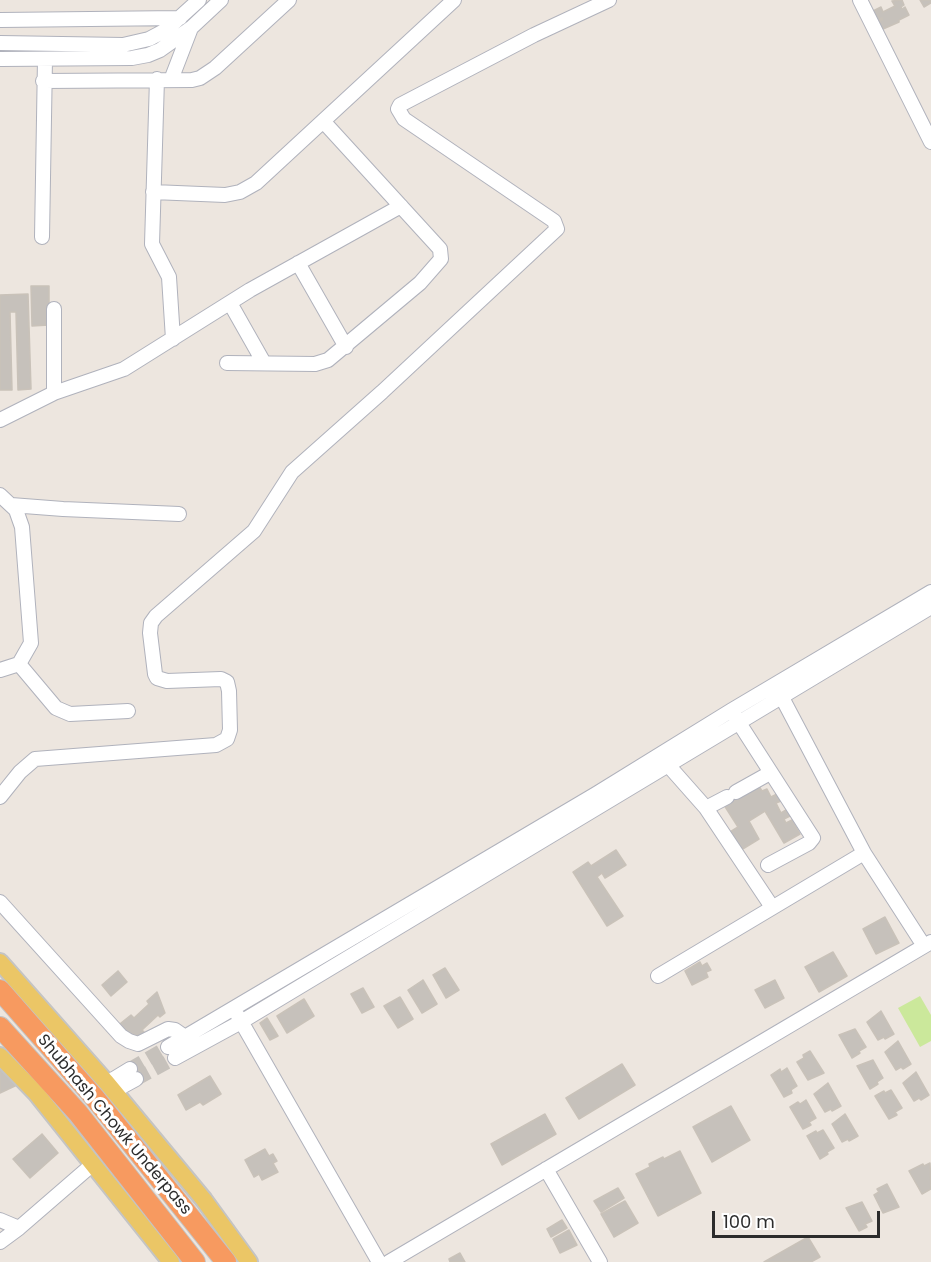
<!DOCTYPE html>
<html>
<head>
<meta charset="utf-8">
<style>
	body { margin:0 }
	#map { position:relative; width:931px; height:1262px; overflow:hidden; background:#ede6df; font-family:Poppins,sans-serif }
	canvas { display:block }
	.scale { position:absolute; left:712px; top:1211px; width:168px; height:27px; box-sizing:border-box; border:3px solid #2c2c2c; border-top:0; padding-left:8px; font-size:18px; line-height:21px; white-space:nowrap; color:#2c2c2c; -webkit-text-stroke:4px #fff; paint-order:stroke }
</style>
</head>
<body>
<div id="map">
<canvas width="931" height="1262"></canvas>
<div class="scale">100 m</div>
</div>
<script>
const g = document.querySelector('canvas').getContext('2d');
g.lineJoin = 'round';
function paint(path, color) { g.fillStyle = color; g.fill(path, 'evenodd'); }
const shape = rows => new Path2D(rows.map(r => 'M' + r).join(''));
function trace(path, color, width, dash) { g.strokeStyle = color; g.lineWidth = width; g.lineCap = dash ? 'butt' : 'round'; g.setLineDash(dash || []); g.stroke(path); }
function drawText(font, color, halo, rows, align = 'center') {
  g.font = font + ' Poppins,sans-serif'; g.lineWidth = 6; g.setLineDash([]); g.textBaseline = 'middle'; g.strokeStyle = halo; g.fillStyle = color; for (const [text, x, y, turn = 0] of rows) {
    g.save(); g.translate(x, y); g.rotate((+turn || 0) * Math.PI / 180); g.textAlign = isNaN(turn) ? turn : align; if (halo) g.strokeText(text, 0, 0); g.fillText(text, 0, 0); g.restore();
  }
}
paint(shape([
	[920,996,931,1015,931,1041,920,1047,898,1008]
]), '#cbe89b');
const building = shape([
	[902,0,904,5,901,7,902,9,905,7,909,15,899,20,899,22,883,29,879,21,882,20,882,18,878,20,873,11,881,7,883,12,895,6,892,1,902,0],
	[920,0,931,0,931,3,924,7,920,0],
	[31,286,49,286,49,325,32,326,31,286],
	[28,294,31,389,18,390,16,312,10,312,12,390,0,390,0,295,28,294],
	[758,784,762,791,767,789,771,797,777,794,781,801,776,803,781,813,786,810,790,816,784,819,786,823,792,820,800,834,784,843,765,811,749,821,759,839,741,850,730,832,738,827,724,805,725,793,734,788,758,784],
	[616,850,626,865,605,878,602,873,597,877,623,916,607,926,573,872,588,862,591,866,616,850],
	[885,917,899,943,876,954,863,929,885,917],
	[833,952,847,976,819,992,805,967,833,952],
	[700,962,702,966,707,963,711,970,706,972,708,977,692,985,685,971,700,962],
	[445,968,459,990,446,998,433,975,445,968],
	[118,971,127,982,111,996,102,985,118,971],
	[423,980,437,1004,422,1013,408,990,423,980],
	[775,980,784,998,765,1008,755,990,775,980],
	[363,988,374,1007,362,1013,351,994,363,988],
	[157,992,165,1013,160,1017,158,1015,142,1030,144,1032,139,1037,118,1029,116,1027,131,1015,134,1018,149,1004,147,1001,157,992],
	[400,997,413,1019,398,1028,384,1006,400,997],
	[304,999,314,1016,287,1033,277,1016,304,999],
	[881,1011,894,1034,885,1039,884,1037,878,1040,867,1022,881,1011],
	[267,1018,278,1036,270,1040,260,1023,267,1018],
	[855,1029,866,1047,859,1051,860,1053,852,1058,839,1035,855,1029],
	[898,1041,911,1064,903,1069,901,1067,896,1070,885,1052,898,1041],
	[810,1051,824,1073,808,1080,797,1062,804,1058,803,1055,810,1051],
	[873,1060,883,1078,877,1082,878,1084,870,1089,857,1066,873,1060],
	[0,1062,17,1085,0,1093,0,1062],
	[622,1064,635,1085,579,1119,566,1098,622,1064],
	[787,1068,797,1086,791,1090,792,1093,784,1097,771,1075,780,1069,781,1072,787,1068],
	[916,1072,929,1095,921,1100,919,1098,914,1101,903,1083,916,1072],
	[210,1076,221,1094,203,1105,200,1102,186,1110,178,1095,210,1076],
	[828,1083,841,1106,832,1111,831,1109,825,1112,814,1094,828,1083],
	[891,1090,902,1108,895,1112,897,1115,889,1119,875,1096,884,1091,885,1093,891,1090],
	[806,1100,816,1118,809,1122,811,1125,803,1129,790,1107,798,1102,800,1104,806,1100],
	[731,1106,750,1140,712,1162,693,1127,731,1106],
	[545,1114,556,1134,502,1165,491,1144,545,1114],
	[845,1114,858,1136,849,1141,848,1139,842,1142,832,1124,845,1114],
	[823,1130,834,1148,827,1152,828,1154,820,1159,807,1136,816,1131,817,1133,823,1130],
	[42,1134,58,1153,30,1178,13,1159,42,1134],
	[265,1149,269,1156,273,1154,277,1161,273,1163,278,1172,262,1180,259,1174,254,1177,245,1160,265,1149],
	[680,1151,701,1193,658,1216,636,1174,650,1167,649,1164,663,1157,664,1159,680,1151],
	[930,1163,931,1189,922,1194,909,1171,923,1164,924,1166,930,1163],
	[887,1184,899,1207,883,1213,874,1195,879,1192,877,1189,887,1184],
	[618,1188,624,1198,601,1212,594,1201,618,1188],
	[625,1201,638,1223,614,1237,601,1214,625,1201],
	[862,1202,872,1221,865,1224,867,1227,859,1231,846,1208,862,1202],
	[562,1220,567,1228,551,1237,547,1229,562,1220],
	[569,1230,577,1245,560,1253,553,1239,569,1230],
	[808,1237,820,1257,811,1262,764,1262,808,1237],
	[460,1253,465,1262,450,1262,449,1259,460,1253]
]);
paint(building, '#c6c1bb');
trace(building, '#c9c2b9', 1.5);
trace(shape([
	[130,1069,168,1047],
	[136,1079,175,1058]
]), '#c6c1bb', 14, [14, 7]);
const minor = shape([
	[860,0,931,142],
	[0,20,180,18],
	[0,43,123,45,149,39,166,30,199,0],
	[0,59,132,58,148,55,160,50,191,28,221,0],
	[157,79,152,244,169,277,173,339],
	[171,80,191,28],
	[43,81,192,80,200,78,215,68,289,0],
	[153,192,225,195,240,192,256,183,454,0],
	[42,237,45,59],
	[298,263,346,347],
	[230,303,264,363],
	[227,363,315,364,328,360,420,283,441,259,440,249,323,121],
	[54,393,54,309],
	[0,420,54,393,124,369,250,290,401,206],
	[0,495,16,510,22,527,31,643,19,664,0,670],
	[11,505,63,509,179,514],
	[19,664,56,708,70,714,128,711],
	[778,690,864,853,924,946],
	[734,715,813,838,809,843,768,865],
	[668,765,706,808,772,907],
	[736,792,770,773],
	[0,797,20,772,35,759,216,745,227,739,230,730,229,691,227,682,221,679,167,681,157,678,155,674,150,633,151,623,156,616,254,531,292,472,382,392,557,229,554,221,404,119,398,109,400,105,534,35,609,0],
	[706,808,727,797],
	[0,902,121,1036,129,1041,138,1044,168,1029,175,1030,185,1037],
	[658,976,864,853],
	[238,1016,379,1262],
	[168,1047,596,794,732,710,931,592],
	[175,1058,241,1022,931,607],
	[107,1083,130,1069],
	[114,1091,136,1079],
	[546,1169,600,1262],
	[0,1220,19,1228],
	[0,1242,19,1228,93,1164],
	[389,1262,931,942]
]);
const major = shape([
	[0,962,107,1083,204,1200,249,1262],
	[0,1056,36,1093,171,1262]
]);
const highway = shape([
	[0,990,94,1097,226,1262],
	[0,1027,78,1113,195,1262]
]);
trace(minor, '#b0b2bc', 16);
trace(major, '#c4c4c4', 20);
trace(highway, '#c4c4c4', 22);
trace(minor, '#fff', 14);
trace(major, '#ebc666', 16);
trace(highway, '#f79a60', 20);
drawText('16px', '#2c2c2c', '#fff', [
	["Shubhash Chowk Underpass",114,1125,50]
]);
</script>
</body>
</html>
